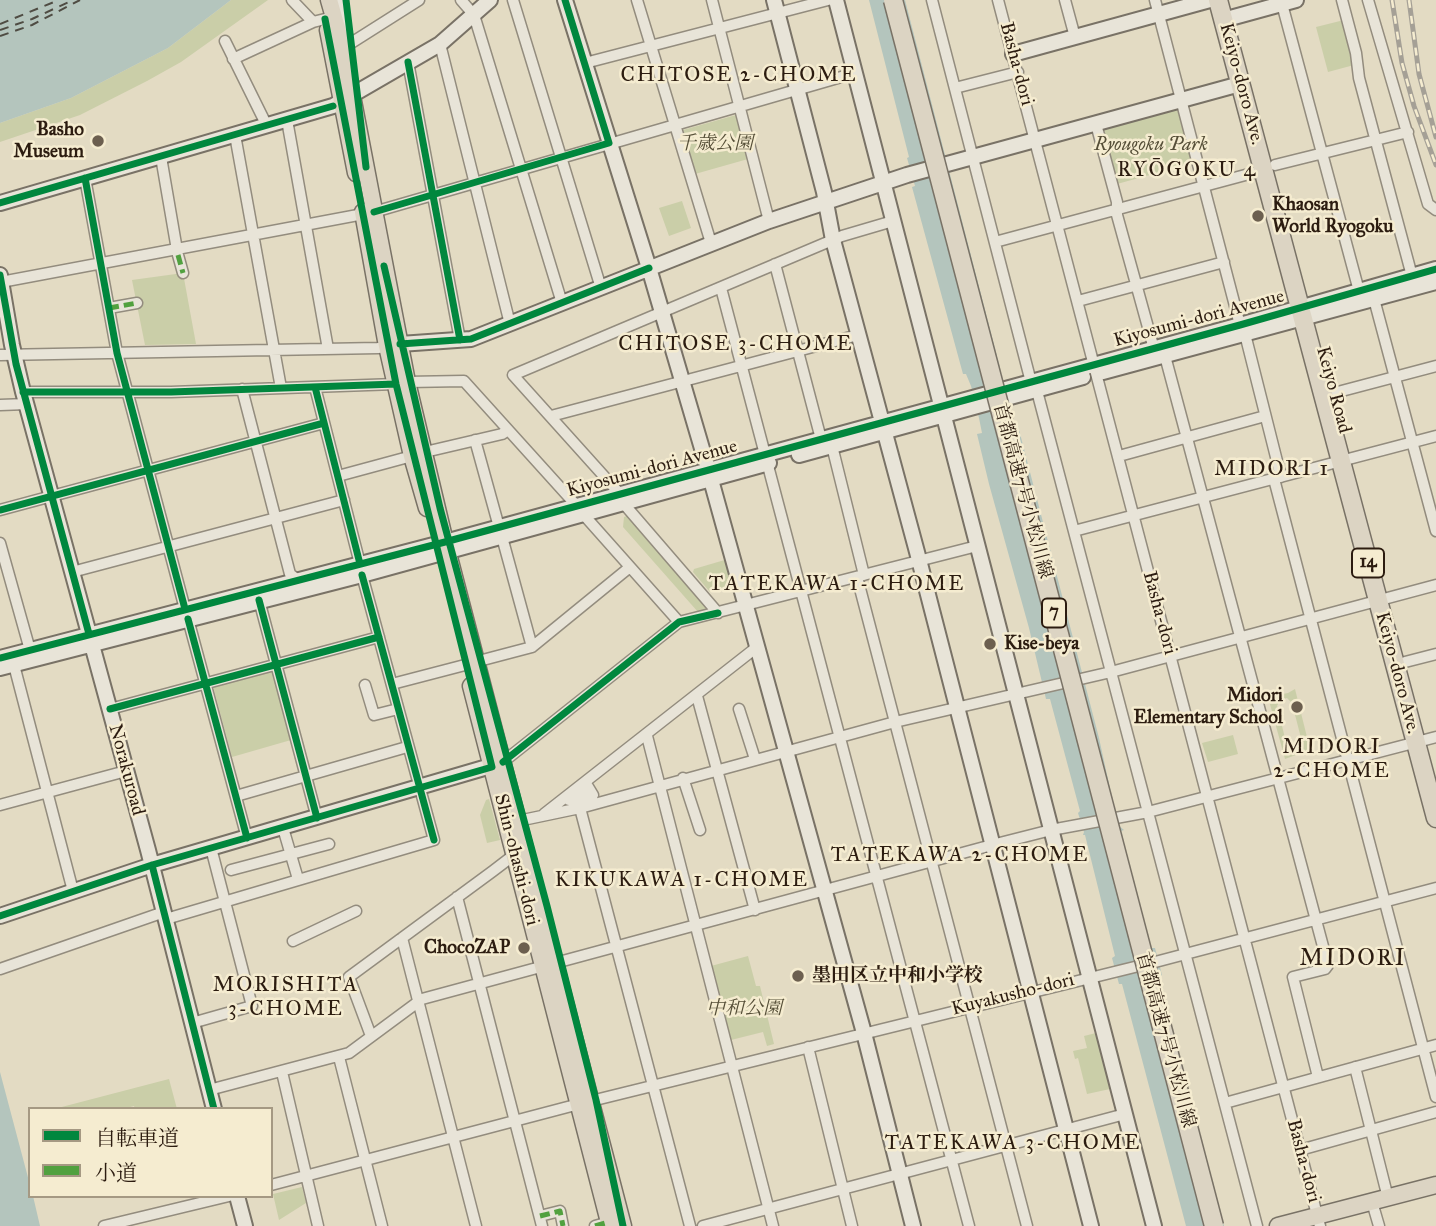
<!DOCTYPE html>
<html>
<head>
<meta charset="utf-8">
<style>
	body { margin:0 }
	#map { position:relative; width:1436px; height:1226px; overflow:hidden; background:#e3dbc3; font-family:"IM FELL Great Primer","Noto Serif JP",serif }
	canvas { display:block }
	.legend { position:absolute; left:28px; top:1107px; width:245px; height:91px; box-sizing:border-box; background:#f5ecd0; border:2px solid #a59983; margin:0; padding:9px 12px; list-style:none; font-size:21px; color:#2c1c10 }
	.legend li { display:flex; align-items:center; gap:14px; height:35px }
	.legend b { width:35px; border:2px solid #a59983 }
</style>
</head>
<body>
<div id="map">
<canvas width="1436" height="1226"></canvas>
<ul class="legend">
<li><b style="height:9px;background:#00873e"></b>自転車道</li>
<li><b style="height:9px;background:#51a13f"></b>小道</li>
</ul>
</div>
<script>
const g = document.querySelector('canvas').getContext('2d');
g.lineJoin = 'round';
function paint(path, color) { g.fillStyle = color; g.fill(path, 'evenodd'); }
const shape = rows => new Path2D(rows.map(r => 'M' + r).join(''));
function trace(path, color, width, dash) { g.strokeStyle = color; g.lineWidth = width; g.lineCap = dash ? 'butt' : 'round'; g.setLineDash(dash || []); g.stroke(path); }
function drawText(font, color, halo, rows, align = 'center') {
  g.font = font + ' "IM FELL Great Primer","Noto Serif JP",serif'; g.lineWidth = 5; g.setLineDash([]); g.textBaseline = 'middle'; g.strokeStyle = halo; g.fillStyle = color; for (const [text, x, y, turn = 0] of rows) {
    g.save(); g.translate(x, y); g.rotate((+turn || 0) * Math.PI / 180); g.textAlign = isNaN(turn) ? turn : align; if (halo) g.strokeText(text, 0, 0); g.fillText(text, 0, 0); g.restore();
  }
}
paint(shape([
	[231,0,268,0,181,62,147,81,80,115,0,142,0,123,71,98,168,48],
	[1344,20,1354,65,1328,72,1316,27],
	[1177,109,1193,163,1117,184,1101,129],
	[736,115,748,159,695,174,683,130],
	[682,201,691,228,669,236,659,208],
	[183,273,196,344,145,345,132,280],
	[629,515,707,606,705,610,698,612,623,527,624,517],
	[728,559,736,586,710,592,693,572,694,569],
	[270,671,273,672,291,740,232,757,213,686],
	[1295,689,1311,753,1305,754,1304,752,1285,759,1268,697,1288,693],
	[1287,698,1292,703,1302,742,1301,746,1296,750,1287,746,1277,706,1280,700],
	[1233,735,1238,754,1208,762,1202,743],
	[489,799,500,840,487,843,480,815,486,800],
	[748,956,756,986,760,986,774,1044,767,1046,763,1032,731,1040,711,966],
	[1096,1033,1110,1089,1087,1094,1078,1058,1075,1059,1073,1051,1087,1048,1084,1036],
	[169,1079,177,1109,135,1109,134,1106,123,1109,54,1109],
	[302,1187,306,1203,279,1220,273,1194]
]), '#cacea8');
paint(shape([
	[0,0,231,0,168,48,71,98,0,123],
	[869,0,905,0,1000,368,1000,379,1009,411,1013,423,1017,422,1099,738,1118,825,1124,830,1121,831,1149,948,1155,948,1162,975,1158,977,1198,1129,1224,1226,1227,1226,1186,1226,1122,984,1119,984,1112,958,1115,956,1085,835,1083,835,1084,832,1078,813,1080,811,1050,699,1046,699,1029,628,989,484,977,434,982,433,979,418,971,386,966,374,963,374,912,187,915,186,907,158,909,157],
	[0,1072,30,1185,30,1196,33,1196,40,1226,0,1226]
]), '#b4c5bd');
trace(shape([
	[0,24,59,0],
	[0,30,32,19,73,0],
	[0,36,32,25,80,0]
]), '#4f4c43', 2, [9, 7]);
const street = shape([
	[292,0,313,22],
	[340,0,348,41],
	[461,0,474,15,562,303],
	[513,0,601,288],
	[637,0,711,243],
	[712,0,769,221],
	[932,0,1031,382,1037,391,1257,1226],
	[998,0,1320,1226],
	[1065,0,1075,37],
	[1155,0,1240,325],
	[1342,0,1356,53,1359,78,1412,276],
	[1368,0,1428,204,1436,210],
	[1282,4,1359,291],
	[225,41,267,126],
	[440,44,510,324],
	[348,45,419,0],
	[233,59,313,22,325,19],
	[408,62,460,340],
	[585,63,828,0],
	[955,88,1018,72],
	[287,120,328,349],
	[1096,124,1117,202,1117,215,1154,349],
	[235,135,281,388],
	[161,157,177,250],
	[1275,165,1408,132],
	[85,178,117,353,185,609],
	[995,242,1264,170],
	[178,255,183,273],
	[775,264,821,439],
	[1,282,374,212,855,73],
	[721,288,969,1226],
	[1374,299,1436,531],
	[1078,301,1224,262],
	[109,308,137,303],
	[1245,334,1281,477],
	[0,355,378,348,391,346],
	[1165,356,1328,965,1325,969,1293,977,1318,1077],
	[407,382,464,381,576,505],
	[315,387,360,564],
	[242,389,290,574,298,580],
	[23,392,171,392,396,384],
	[1334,393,1436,366],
	[0,405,27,404],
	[551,416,858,335],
	[475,440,499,527],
	[832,446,864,575],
	[425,452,502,434,508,430],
	[1119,456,1265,416],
	[338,476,412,456],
	[1274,479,1436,1097],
	[620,494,513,375,842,236,893,221],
	[624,504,718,613],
	[0,510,324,423],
	[583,514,679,622],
	[1074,531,1436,436],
	[502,537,532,647],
	[0,543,30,650],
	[72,572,344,500],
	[857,577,1027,1226],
	[259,600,317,818],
	[188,619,247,838],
	[475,662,532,647,630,567],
	[1405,662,1436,654],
	[14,665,73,891],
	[392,684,465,665],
	[365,685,374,715,398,709],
	[697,696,755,910],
	[110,709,379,637],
	[739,709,755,759],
	[647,736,773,1226],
	[503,762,679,622,977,546],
	[683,778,700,830],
	[587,785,593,795,569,800,587,785],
	[236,796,407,747],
	[0,805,126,771],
	[580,808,690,1226],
	[544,814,757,647],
	[518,821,580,808,895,722,1111,672,1436,585],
	[283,828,298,879],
	[231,870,329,844],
	[457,897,542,1226],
	[166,919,434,840,362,575],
	[402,938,476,1226],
	[293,941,356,911],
	[0,969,164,912],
	[192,1023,252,1006,211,848],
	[371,1036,349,977,493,871,510,858,513,850],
	[808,1047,852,1226],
	[339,1057,382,1226],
	[1355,1067,1388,1198],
	[282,1072,318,1226],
	[209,1090,349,1053,422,999,992,845,1051,830,1148,812,1436,737],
	[1225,1103,1436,1045],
	[1300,1150,1436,1112],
	[271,1185,579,1104,1159,961,1436,888],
	[1372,1202,1379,1226],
	[540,1216,560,1211,563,1226],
	[104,1226,229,1196],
	[595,1226,609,1222],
	[703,1226,1125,1114]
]);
const secondary = shape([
	[565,0,649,268,708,469,864,1033,913,1226],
	[774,0,824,192,833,240,917,552,1091,1226],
	[836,0,1154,1226],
	[1223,20,1296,0],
	[1013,54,1210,0],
	[0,203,333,106,440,44,490,0],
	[0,275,12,345,23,392,148,850,214,1109],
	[400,344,471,339,769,221,907,175,1240,84],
	[1103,372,1436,282],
	[799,455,1083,377],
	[0,658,445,542,1240,325,1436,269],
	[0,668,362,575,769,463],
	[0,916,152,865,501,763],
	[237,1196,245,1226]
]);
const primary = shape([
	[329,0,343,49,407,382,445,542,623,1226],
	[328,30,356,173],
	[363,212,387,346,412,456,427,508],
	[471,686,610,1226],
	[1278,1226,1436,1185]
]);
const highway = shape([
	[1218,0,1436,818]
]);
trace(street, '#938c7e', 13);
trace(secondary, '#797266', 18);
trace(primary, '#797266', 19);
trace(highway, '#797266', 21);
trace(street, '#e8e4d8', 10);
trace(secondary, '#e8e4d8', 14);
trace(primary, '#dcd4c3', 16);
trace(highway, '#dcd4c3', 18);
const rail = shape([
	[1392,0,1402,63,1414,106,1436,165],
	[1409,0,1419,74,1436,137]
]);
trace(rail, '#a5a096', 5);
trace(rail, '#f5ecd0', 2.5, [8]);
const highwayBridge = shape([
	[893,0,1214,1226]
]);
trace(highwayBridge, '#797266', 21, []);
trace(highwayBridge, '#dcd4c3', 18);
trace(shape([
	[178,255,183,273],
	[109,308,137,303],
	[540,1216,560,1211,563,1226],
	[595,1226,609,1222]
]), '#51a13f', 5, [10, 5]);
trace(shape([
	[346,0,366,167],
	[408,62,460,340],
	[85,178,117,353,185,609],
	[0,203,333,106],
	[374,212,609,143,565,0],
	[384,266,440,508,547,906,596,1100,623,1226],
	[0,275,16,364,89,634],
	[400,344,471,339,649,268],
	[315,387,360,564],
	[23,392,171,392,396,384],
	[0,510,324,423],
	[362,575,434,840],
	[259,600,317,818],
	[188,619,247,838],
	[0,658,445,542,1240,325,1436,269],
	[110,709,379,637],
	[503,762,679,622,718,613],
	[152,865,214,1109],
	[0,916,152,865,492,767,396,384,325,19]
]), '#00873e', 7);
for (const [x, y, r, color] of [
	[98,141,7,"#6c5f4f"],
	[1258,216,7,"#6c5f4f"],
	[990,644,7,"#6c5f4f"],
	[1297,707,7,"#6c5f4f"],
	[524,948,7,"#6c5f4f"],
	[798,976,7,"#6c5f4f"]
]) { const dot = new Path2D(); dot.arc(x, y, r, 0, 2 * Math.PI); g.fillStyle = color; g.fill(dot); trace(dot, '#f5ecd0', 2.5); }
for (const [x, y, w] of [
	[1368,563,32],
	[1054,613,24]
]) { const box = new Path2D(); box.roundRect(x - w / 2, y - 14.5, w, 29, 5); g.fillStyle = '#f5ecd0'; g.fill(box); trace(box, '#2c1c10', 2); }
drawText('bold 18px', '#2c1c10', null, [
	["14",1368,563],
	["7",1054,613]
]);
drawText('19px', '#2c1c10', '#f5ecd0', [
	["Basha-dori",1016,64,75],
	["Keiyo-doro Ave.",1241,84,75],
	["Kiyosumi-dori Avenue",1199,319,-15],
	["Keiyo Road",1333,390,75],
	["Kiyosumi-dori Avenue",652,469,-15],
	["首都高速7号小松川線",1022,491,75],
	["Basha-dori",1159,613,75],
	["Keiyo-doro Ave.",1397,673,75],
	["Norakuroad",126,770,75],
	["Shin-ohashi-dori",516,860,76],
	["Kuyakusho-dori",1013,995,-14],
	["首都高速7号小松川線",1165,1040,75],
	["Basha-dori",1303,1161,75]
]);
drawText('bold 19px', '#2c1c10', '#f5ecd0', [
	["Basho",84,130],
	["Museum",84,152],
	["Khaosan",1272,205,"left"],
	["World Ryogoku",1272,227,"left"],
	["Kise-beya",1004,644,"left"],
	["Midori",1283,696],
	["Elementary School",1283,718],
	["ChocoZAP",510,948],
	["墨田区立中和小学校",812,976,"left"]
], 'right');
drawText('italic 19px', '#554e37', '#f5ecd0', [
	["千歳公園",715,144],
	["Ryougoku Park",1151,145],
	["中和公園",744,1009]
]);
g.letterSpacing = '2px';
drawText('21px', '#2c1c10', '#f5ecd0', [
	["CHITOSE 2-CHOME",739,76],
	["RYŌGOKU 4",1187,171],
	["CHITOSE 3-CHOME",736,345],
	["MIDORI 1",1272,470],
	["TATEKAWA 1-CHOME",837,585],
	["MIDORI",1332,748],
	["2-CHOME",1332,772],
	["TATEKAWA 2-CHOME",960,856],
	["KIKUKAWA 1-CHOME",682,881],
	["MORISHITA",286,986],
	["3-CHOME",286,1010],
	["TATEKAWA 3-CHOME",1013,1144]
]);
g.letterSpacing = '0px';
g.letterSpacing = '2px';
drawText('23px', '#2c1c10', '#f5ecd0', [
	["MIDORI",1353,959]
]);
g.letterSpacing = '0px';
</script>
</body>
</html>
